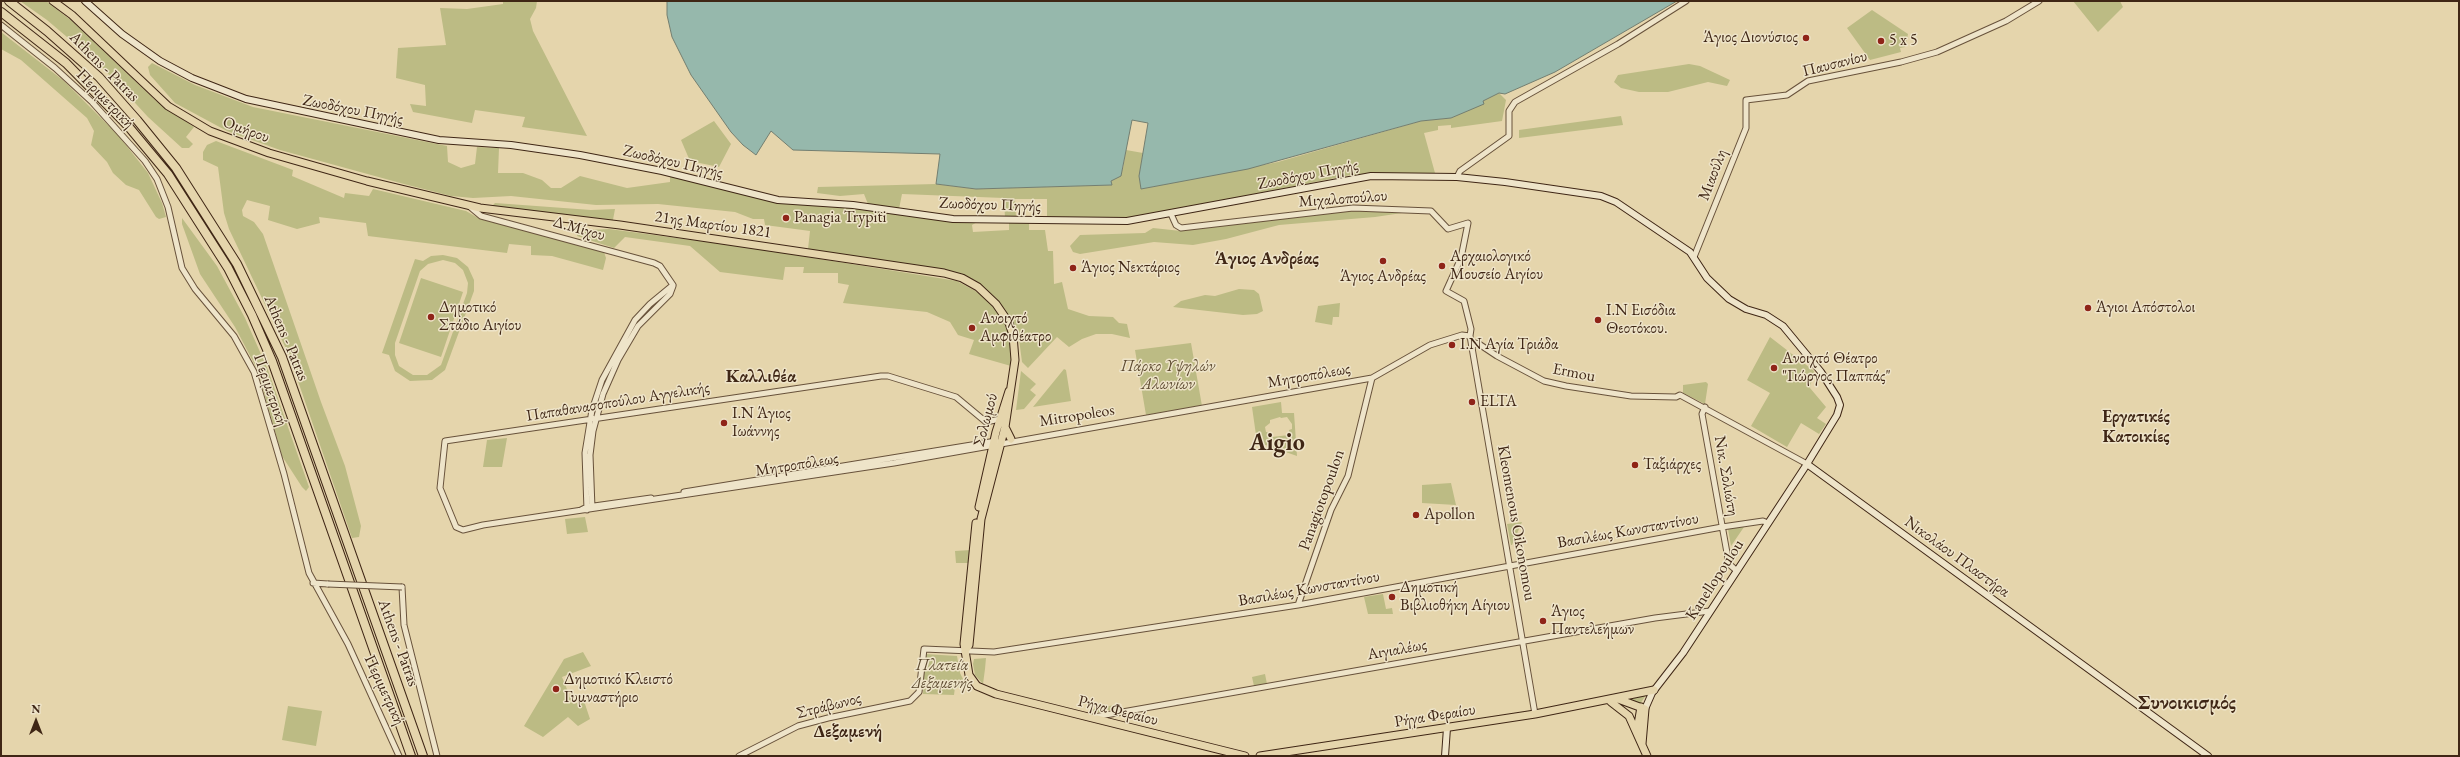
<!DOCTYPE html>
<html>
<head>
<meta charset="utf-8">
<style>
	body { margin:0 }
	#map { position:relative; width:2460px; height:757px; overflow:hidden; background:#e5d5ac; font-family:"EB Garamond",serif }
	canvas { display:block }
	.frame { position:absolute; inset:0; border:2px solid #3f2615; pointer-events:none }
	.north { position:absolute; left:16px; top:701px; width:40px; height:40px; -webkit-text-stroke:3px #eee4c9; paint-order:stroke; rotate:0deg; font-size:11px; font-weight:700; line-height:16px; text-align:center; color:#3f2615 }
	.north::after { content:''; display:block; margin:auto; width:14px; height:18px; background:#3f2615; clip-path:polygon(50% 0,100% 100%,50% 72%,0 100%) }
</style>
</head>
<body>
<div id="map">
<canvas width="2460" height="757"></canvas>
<div class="frame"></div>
<div class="north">N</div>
</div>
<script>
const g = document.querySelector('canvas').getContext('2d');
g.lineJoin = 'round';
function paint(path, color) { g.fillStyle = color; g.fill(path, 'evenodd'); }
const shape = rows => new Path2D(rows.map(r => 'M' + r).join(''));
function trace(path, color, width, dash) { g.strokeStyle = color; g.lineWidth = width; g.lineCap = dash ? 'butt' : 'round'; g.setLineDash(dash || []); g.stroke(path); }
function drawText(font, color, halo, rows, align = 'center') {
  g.font = font + ' "EB Garamond",serif'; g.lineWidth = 3; g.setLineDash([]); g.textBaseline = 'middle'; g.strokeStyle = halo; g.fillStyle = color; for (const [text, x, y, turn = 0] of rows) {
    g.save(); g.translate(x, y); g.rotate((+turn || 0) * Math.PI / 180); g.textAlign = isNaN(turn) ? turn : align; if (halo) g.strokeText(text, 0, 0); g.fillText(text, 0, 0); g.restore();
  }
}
paint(shape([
	[20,1,46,1,72,21,155,100,194,127,186,137,193,144,189,148,182,148,148,117,101,66,47,20],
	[503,1,537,1,536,8,530,19,533,31,587,136,522,127,525,117,475,110,472,123,413,112,410,104,426,106,425,85,396,78,398,48,446,45,440,8,467,9,503,4],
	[2073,1,2120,1,2123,7,2098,32],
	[1872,10,1908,34,1905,47,1900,48,1901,52,1870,60,1847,28],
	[1,32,64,81,118,135,148,173,162,203,166,217,159,219,156,217,139,190,126,185,113,173,107,162,91,145,94,131,87,118,21,60,1,49],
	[152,63,195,85,253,107,447,146,448,162,461,168,475,164,477,147,499,148,498,173,523,173,542,180,551,188,561,188,580,176,627,188,670,182,670,176,784,204,852,208,979,221,972,225,973,232,1009,230,1009,222,1029,222,1029,230,1045,230,1048,251,1053,251,1054,284,1062,282,1068,309,1089,316,1113,317,1119,323,1127,324,1130,338,1112,334,1096,334,1082,339,1069,347,1057,337,1028,368,1022,362,1019,339,1011,320,996,298,981,286,927,272,808,249,810,231,765,225,764,219,753,219,735,212,658,204,596,205,511,196,473,198,451,196,404,184,280,150,227,131,175,103,150,75,148,67],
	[1689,64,1700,66,1730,80,1727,86,1708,82,1668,92,1639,92,1621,88,1614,82,1618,75],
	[1499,93,1506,100,1502,121,1451,128,1451,125,1438,126,1438,130,1424,133,1435,173,1350,175,1135,218,1047,217,1047,199,1015,199,1016,217,1005,218,1004,198,902,194,899,209,868,204,864,194,840,196,817,193,818,187,936,184,976,189,1112,185,1111,181,1119,176,1123,168,1126,150,1143,153,1139,176,1141,189,1278,162,1421,121,1451,118,1484,103,1482,101],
	[1621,116,1623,125,1519,138,1519,130],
	[714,121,731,144,719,167,690,161,681,140],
	[216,141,293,170,292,176,344,198,345,193,369,196,373,189,466,211,480,219,604,252,606,258,603,270,552,256,531,255,531,246,509,244,507,253,368,236,366,223,319,217,320,223,297,229,268,220,270,206,247,200,242,210,243,216,254,222,263,234,321,402,345,466,361,526,359,537,352,538,289,355,229,229,224,213,218,167,203,160,203,152,207,145],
	[495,203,591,210,615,209,613,220,492,206],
	[1354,210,1402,210,1402,213,1375,217,1279,225,1226,239,1193,245,1154,242,1080,254,1073,252,1070,246,1080,235,1145,233,1153,228,1181,231],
	[182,218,217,266,245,318,268,370,309,487,306,491,302,487,282,456,258,371,235,327,200,274,182,224],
	[609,229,752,248,957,281,979,293,999,313,1008,330,1012,346,1011,366,969,354,974,340,958,335,950,322,927,312,843,303,849,285,838,283,838,273,803,273,804,267,785,267,783,280,720,272,690,246,625,237,614,248,577,236,578,233,587,230],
	[443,255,457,258,468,267,474,280,474,291,445,370,432,380,410,381,395,371,389,355,382,353,415,259,423,261,431,256],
	[443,260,455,263,463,270,468,283,467,293,441,365,427,375,413,375,399,366,395,355,395,343,420,271,428,264],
	[421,278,463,292,441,357,399,343],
	[1239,289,1254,290,1259,294,1263,311,1257,314,1243,315,1173,307,1181,301,1205,295,1215,296],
	[1340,303,1339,317,1333,317,1332,325,1315,322,1318,306],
	[1770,337,1814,371,1810,388,1826,407,1817,418,1826,424,1819,434,1801,423,1787,447,1751,426,1770,393,1747,380],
	[1191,343,1202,406,1146,415,1135,350],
	[1064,369,1066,370,1071,401,1033,407],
	[1021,371,1036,384,1030,390,1036,395,1024,409,1016,410],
	[1706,382,1708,384,1705,404,1683,393,1683,385],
	[1281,402,1282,413,1294,413,1297,456,1257,442,1252,407],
	[1280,417,1281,418,1287,417,1292,424,1292,429,1289,430,1289,435,1272,437,1273,433,1266,432,1265,427,1270,423,1270,420],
	[507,438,502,467,483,467,487,440],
	[1451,483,1456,505,1422,503,1422,485],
	[585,517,588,532,567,534,565,519],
	[1522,522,1512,545,1511,545,1507,524],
	[1744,527,1731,546,1728,529],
	[971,550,970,563,956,563,955,551],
	[1383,594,1386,609,1392,608,1393,614,1368,614,1364,597],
	[583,652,591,666,562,677,573,704,584,701,590,719,578,726,568,717,543,737,524,726,564,659],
	[925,654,957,656,960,673,966,685,963,688,955,687,954,695,923,694],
	[986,658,985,669,983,684,975,675,973,664,974,659],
	[1265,674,1267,684,1254,686,1252,677],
	[1646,695,1640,704,1626,698],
	[1120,704,1121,708,1093,713,1093,709],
	[288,706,322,711,316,746,282,740]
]), '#bcbb84');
const water = shape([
	[667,1,1677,1,1555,72,1505,94,1499,93,1483,101,1484,104,1451,118,1421,121,1248,169,1141,189,1139,176,1148,123,1132,120,1121,176,1111,181,1112,185,976,189,936,184,940,154,793,150,771,131,756,155,743,145,731,132,691,75,672,37,667,15,667,1]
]);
paint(water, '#96b8ac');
trace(water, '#737e70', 1);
const tertiary = shape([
	[1,25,55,68,92,102,145,161,157,179,168,207,182,268,195,289,234,336,254,372,284,474,309,573,348,644,399,756],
	[1457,177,1460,171,1509,136,1509,111,1515,102,1618,44,1686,1],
	[469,206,481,216,654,263,660,266,673,285],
	[1171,214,1176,225,1181,228,1353,208,1431,211,1448,229,1468,223,1461,258,1446,291,1464,301,1471,329,1470,336,1535,714],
	[1694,257,1746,128,1746,100,1787,95,1808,81,1901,62,1937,52,2006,21,2039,1],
	[1473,346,1475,343,1479,344,1497,356,1544,381,1566,386,1631,396,1676,397,1680,395,1807,464],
	[1705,407,1702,414,1729,564,1737,571],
	[1000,419,986,422,956,397,888,376,881,376,445,441,440,488,456,527,463,530,483,525,894,463,1372,378,1430,345,1462,335,1470,336],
	[684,492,996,441],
	[592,508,590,455,593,431,603,394,618,360,638,326,670,294,673,286],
	[581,510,587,507,651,498],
	[587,510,585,453,592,410,602,380,635,320,650,304,673,285],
	[313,583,328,584],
	[402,587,404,625,437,756],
	[1298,605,1331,510,1348,476,1372,378],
	[1094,717,1655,618,1710,611],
	[739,756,798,726,828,718,910,701,919,692,924,649,994,652,1298,605,1722,527,1763,521,1768,523]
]);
const secondary = shape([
	[85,1,122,34,160,61,192,78,246,99,439,140,511,145,580,155,662,171,778,200,853,205,953,219,1127,221,1371,176,1457,177,1505,182,1601,196,1616,202,1690,252,1707,278,1729,299,1746,309,1766,315,1783,326,1821,372,1837,397,1840,405,1837,415,1807,464,1683,653,1652,693,1645,709],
	[1807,464,2208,756],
	[1445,756,1447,728]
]);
const primary = shape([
	[53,1,72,15,168,106,210,131,269,153,367,181,480,208,620,225,944,273,962,278,978,287,996,304,1009,323,1013,335,1015,360,1005,427,981,519,969,645,965,651],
	[1005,427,1011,439],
	[979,507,996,432,1009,391],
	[976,523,964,644,969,675,977,686,996,694,1245,756],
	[1618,699,1645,709,1642,744],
	[1611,702,1629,716,1647,756],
	[1637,730,1641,707],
	[1260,756,1535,714,1654,690]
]);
const motorway = shape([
	[9,1,47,31,99,77,137,120,176,168,237,264,282,357,423,756],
	[1,12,66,63,128,126,168,174,228,268,252,315,272,361,411,756]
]);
trace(tertiary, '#68523b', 7);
trace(secondary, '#3f2615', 8);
trace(primary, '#3f2615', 9);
trace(motorway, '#3f2615', 10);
trace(tertiary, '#eee4c9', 5);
trace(secondary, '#eee4c9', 6);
trace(primary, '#e5d5ac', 7);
trace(motorway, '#e5d5ac', 8);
const tertiaryBridge = shape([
	[328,584,402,587]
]);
trace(tertiaryBridge, '#68523b', 7, []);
trace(tertiaryBridge, '#eee4c9', 5);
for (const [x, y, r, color] of [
	[1806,38,4,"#8f2418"],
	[1881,41,4,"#8f2418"],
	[786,218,4,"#8f2418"],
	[1383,261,4,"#8f2418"],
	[1442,266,4,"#8f2418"],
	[1073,268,4,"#8f2418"],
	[2088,308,4,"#8f2418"],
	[431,317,4,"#8f2418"],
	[1598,320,4,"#8f2418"],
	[972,328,4,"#8f2418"],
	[1452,345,4,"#8f2418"],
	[1774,368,4,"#8f2418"],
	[1472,402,4,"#8f2418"],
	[724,423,4,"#8f2418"],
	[1635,465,4,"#8f2418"],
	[1416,515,4,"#8f2418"],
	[1392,597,4,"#8f2418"],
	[1543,621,4,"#8f2418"],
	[556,689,4,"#8f2418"]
]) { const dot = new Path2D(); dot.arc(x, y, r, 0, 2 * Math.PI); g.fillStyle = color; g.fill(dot); trace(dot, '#eee4c9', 1.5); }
drawText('16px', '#3f2615', '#eee4c9', [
	["Άγιος Διονύσιος",1798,38,"right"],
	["5 x 5",1889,41],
	["Panagia Trypiti",794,218],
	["Αρχαιολογικό",1450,257],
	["Μουσείο Αιγίου",1450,275],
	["Άγιος Νεκτάριος",1081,268],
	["Άγιος Ανδρέας",1383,277,"center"],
	["Δημοτικό",439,308],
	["Στάδιο Αιγίου",439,326],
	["Άγιοι Απόστολοι",2096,308],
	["Ι.Ν Εισόδια",1606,311],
	["Θεοτόκου.",1606,329],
	["Aνοιχτό",980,319],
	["Aμφιθέατρο",980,337],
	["Ι.Ν Αγία Τριάδα",1460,345],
	["Ανοιχτό Θέατρο",1782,359],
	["\"Γιώργος Παππάς\"",1782,377],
	["ELTA",1480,402],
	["Ι.Ν Άγιος",732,414],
	["Ιωάννης",732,432],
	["Ταξιάρχες",1643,465],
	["Apollon",1424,515],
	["Δημοτική",1400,588],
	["Βιβλιοθήκη Αίγιου",1400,606],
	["Άγιος",1551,612],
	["Παντελεήμων",1551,630],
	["Δημοτικό Κλειστό",564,680],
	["Γυμναστήριο",564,698]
], 'left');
drawText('16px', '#3f2615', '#eee4c9', [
	["Παυσανίου",1835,64,-14],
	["Athens - Patras",104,67,45],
	["Περιμετρική",105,99,46],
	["Ζωοδόχου Πηγής",353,110,11],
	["Ομήρου",246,130,20],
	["Ζωοδόχου Πηγής",673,162,13],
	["Ζωοδόχου Πηγής",1308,175,-11],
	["Μιαούλη",1713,175,-69],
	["Μιχαλοπούλου",1343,199,-4],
	["Ζωοδόχου Πηγής",990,205,2],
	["21ης Μαρτίου 1821",713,225,8],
	["Δ.Μίχου",579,229,16],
	["Athens - Patras",286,338,67],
	["Ermou",1574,373,11],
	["Μητροπόλεως",1309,376,-10],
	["Περιμετρική",270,390,71],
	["Παπαθανασοπούλου Αγγελικής",618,402,-9],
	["Mitropoleos",1077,416,-9],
	["Σολωμού",986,420,-75],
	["Μητροπόλεως",797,465,-9],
	["Νικ. Σολιώτη",1726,476,80],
	["Panagiotopoulon",1322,500,-70],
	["Kleomenous Oikonomou",1516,523,80],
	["Βασιλέως Κωνσταντίνου",1628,531,-10],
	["Νικολάου Πλαστήρα",1957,557,36],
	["Kanellopoulou",1715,580,-57],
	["Βασιλέως Κωνσταντίνου",1309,589,-10],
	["Athens - Patras",398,643,70],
	["Αιγιαλέως",1397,650,-10],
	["Περιμετρική",384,690,65],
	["Στράβωνος",829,706,-14],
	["Ρήγα Φεραίου",1118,711,14],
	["Ρήγα Φεραίου",1435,716,-9]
]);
drawText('italic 16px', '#5e4b31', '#eee4c9', [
	["Πάρκο Υψηλών",1168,367],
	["Αλωνίων",1168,385],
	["Πλατεία",942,666],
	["Δεξαμενής",942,684]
]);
drawText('bold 17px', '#3f2615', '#eee4c9', [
	["Εργατικές",2136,417],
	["Κατοικίες",2136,437]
]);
drawText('bold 18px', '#3f2615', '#eee4c9', [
	["Άγιος Ανδρέας",1267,259],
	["Καλλιθέα",761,377],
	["Δεξαμενή",848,732]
]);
drawText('bold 20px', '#3f2615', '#eee4c9', [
	["Συνοικισμός",2187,704]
]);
drawText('bold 24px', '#3f2615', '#eee4c9', [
	["Aigio",1277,443]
]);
</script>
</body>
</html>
